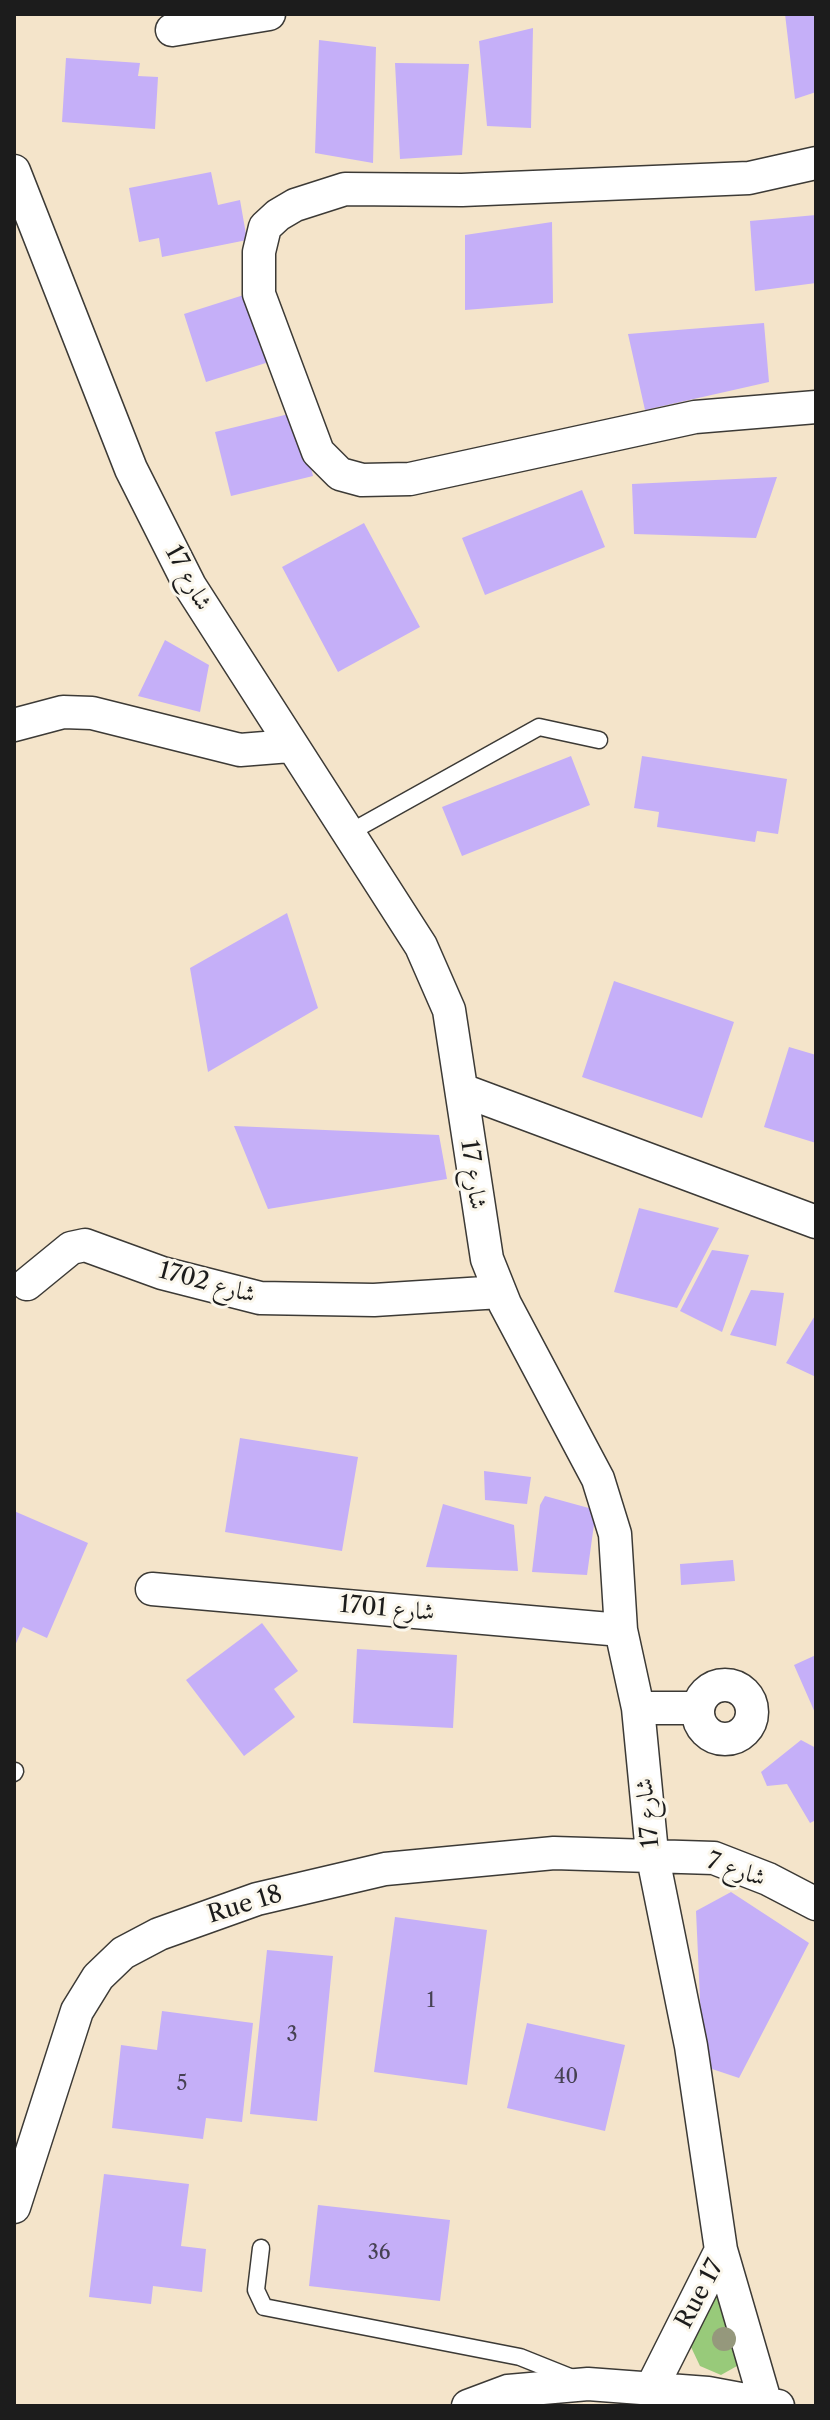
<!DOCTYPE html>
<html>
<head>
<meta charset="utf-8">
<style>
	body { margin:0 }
	#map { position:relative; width:830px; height:2420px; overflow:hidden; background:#f4e4ca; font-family:"Libre Caslon Text",serif }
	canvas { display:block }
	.frame { position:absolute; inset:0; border:16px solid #1c1c1c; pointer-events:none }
</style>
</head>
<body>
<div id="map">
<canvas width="830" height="2420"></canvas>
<div class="frame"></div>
</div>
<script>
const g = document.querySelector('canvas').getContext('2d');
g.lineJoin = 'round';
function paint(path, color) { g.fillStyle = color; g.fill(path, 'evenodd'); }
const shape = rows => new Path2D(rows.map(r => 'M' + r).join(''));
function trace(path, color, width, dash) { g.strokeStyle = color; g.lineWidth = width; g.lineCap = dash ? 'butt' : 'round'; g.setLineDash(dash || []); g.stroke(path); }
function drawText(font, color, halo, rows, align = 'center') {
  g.font = font + ' "Libre Caslon Text",Amiri,serif'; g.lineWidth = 6; g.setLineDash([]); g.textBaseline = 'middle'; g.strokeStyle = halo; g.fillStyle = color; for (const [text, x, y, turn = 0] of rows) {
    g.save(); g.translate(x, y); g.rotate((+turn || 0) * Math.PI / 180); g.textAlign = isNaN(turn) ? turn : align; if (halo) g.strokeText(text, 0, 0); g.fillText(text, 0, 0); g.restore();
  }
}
paint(shape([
	[716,2280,744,2349,737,2366,721,2375,700,2366,691,2347]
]), '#98ca7a');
paint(shape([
	[785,14,816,14,816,92,795,99],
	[533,28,531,128,487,126,479,41],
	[319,40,376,47,373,163,315,153],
	[66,58,140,63,138,76,158,77,155,129,62,122],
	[395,63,469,64,462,155,400,159],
	[211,172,218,205,240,200,247,240,162,257,159,238,139,242,129,188],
	[816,215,816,283,755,291,750,221],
	[552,222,553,303,465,310,465,235],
	[250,293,272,361,206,382,184,314],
	[764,323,769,382,645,410,628,334],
	[297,412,313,476,231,496,215,432],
	[777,477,756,538,634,534,632,484],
	[582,490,605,547,485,595,462,538],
	[364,523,420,627,338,672,282,567],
	[165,640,209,665,200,712,138,696],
	[571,756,590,805,462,856,442,807],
	[642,756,787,779,778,834,757,831,755,842,657,827,659,812,634,808],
	[287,913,318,1008,208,1072,190,968],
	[614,981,734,1022,702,1118,582,1077],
	[789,1047,816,1055,816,1143,764,1127],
	[234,1126,439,1135,447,1179,268,1209],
	[639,1208,719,1228,677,1308,614,1292],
	[712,1250,749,1255,722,1332,680,1311],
	[751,1290,784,1293,776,1346,730,1335],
	[816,1314,816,1377,786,1363],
	[240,1438,358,1457,342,1551,225,1532],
	[484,1471,531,1477,527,1504,485,1500],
	[545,1496,596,1510,587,1575,532,1572,540,1505],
	[443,1504,514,1525,518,1571,426,1567],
	[14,1511,88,1543,47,1638,23,1627,14,1648],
	[733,1560,735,1581,681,1585,680,1564],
	[262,1623,298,1671,274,1689,295,1717,244,1756,186,1680],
	[357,1649,457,1655,453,1728,353,1723],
	[816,1655,816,1715,794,1665],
	[801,1740,816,1748,816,1820,810,1823,787,1784,767,1786,761,1772],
	[731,1892,809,1943,739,2078,703,2066,696,1911],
	[395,1917,487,1930,467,2085,374,2072],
	[267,1950,333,1956,317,2121,250,2114],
	[162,2011,253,2023,242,2122,206,2118,203,2139,112,2128,121,2045,157,2050],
	[527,2023,625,2045,605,2131,507,2108],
	[104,2174,189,2184,181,2246,206,2249,202,2292,153,2286,151,2304,89,2297],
	[318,2205,450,2220,440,2301,309,2286]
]), '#c5aff8');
const lane = shape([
	[347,834,539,727,599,740],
	[14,1773,15,1771],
	[261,2248,256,2290,264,2307,520,2357,575,2379]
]);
const street = shape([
	[172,30,269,14],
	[816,163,749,178,462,190,345,189,295,205,278,215,265,227,259,252,259,294,318,452,340,474,362,480,410,479,695,417,816,407],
	[14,171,131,469,190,586,421,946,449,1010,487,1259,505,1304,598,1479,615,1534,621,1630,638,1708,652,1853,691,2046,721,2250,765,2401],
	[14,725,63,712,92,713,240,750,290,746],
	[462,1090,816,1222],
	[27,1284,71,1248,85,1245,162,1273,260,1298,374,1300,500,1292],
	[152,1589,621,1630],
	'698 1712a27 27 0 1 1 54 0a27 27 0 1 1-54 0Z',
	[638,1708,698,1708],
	[14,2207,77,2011,98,1977,123,1953,159,1934,257,1899,385,1869,554,1853,714,1858,768,1879,816,1904],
	[652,2387,721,2250],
	[468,2406,508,2391,588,2384,708,2393,778,2406]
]);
trace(lane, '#3c3a36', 19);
trace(street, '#3c3a36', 35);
trace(lane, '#fff', 16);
trace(street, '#fff', 32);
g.fillStyle = '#95987c';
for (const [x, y] of [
	[724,2339]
]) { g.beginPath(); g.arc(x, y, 12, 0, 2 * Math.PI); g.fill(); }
drawText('20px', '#464153', null, [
	["1",431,2001],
	["3",292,2035],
	["40",566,2077],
	["5",182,2084],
	["36",379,2253]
]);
drawText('24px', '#1c1c1c', '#fbf7ec', [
	["شارع 17",188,578,61],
	["شارع 17",473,1175,82],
	["شارع 1702",207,1283,15],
	["شارع 1701",387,1609,5],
	["شارع 17",648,1813,-96],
	["شارع 7",736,1870,19],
	["Rue 18",245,1905,-17],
	["Rue 17",700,2294,-62]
]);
</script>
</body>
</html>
